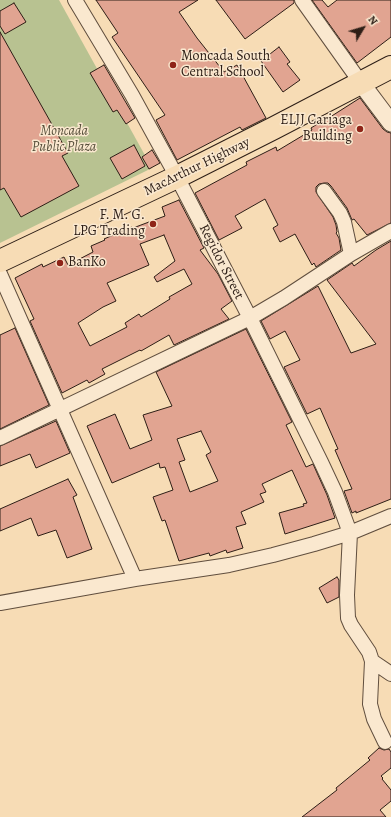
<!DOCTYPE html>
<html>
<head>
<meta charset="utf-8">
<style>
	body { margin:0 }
	#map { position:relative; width:391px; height:817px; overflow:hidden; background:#f7dcb5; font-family:Alegreya,serif }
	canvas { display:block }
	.north { position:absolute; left:343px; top:8px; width:40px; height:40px; -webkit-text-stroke:3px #fae8cf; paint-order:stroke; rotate:52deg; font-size:11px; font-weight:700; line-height:16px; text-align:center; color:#2d1e16 }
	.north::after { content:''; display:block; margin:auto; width:14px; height:18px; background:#2d1e16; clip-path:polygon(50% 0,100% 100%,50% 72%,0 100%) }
</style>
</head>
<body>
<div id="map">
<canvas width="391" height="817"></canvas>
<div class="north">N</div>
</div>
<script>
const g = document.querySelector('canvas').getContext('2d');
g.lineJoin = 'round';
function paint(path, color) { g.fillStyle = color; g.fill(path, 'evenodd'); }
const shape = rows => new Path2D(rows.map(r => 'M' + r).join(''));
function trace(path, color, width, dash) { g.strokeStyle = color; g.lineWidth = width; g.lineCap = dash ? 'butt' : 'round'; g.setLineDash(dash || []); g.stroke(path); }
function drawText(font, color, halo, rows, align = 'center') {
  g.font = font + ' Alegreya,serif'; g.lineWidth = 3; g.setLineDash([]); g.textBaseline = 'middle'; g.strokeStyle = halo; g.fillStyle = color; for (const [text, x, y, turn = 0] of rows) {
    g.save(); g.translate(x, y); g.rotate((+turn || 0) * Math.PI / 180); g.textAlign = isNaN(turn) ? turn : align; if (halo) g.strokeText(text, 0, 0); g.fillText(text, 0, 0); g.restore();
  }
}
paint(shape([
	[0,0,59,0,152,168,0,243]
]), '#b8c291');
const building = shape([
	[96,0,198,0,179,12,197,38,224,72,237,65,266,118,242,130,240,127,177,160,156,120,165,115,112,37,118,33,96,0],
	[216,0,294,0,294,3,245,39,216,0],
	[312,0,322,0,328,7,337,0,391,0,391,37,357,63,312,0],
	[14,3,26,22,5,34,0,26,0,11,14,3],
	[0,32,68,153,62,156,79,186,21,217,4,188,0,190,0,32],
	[279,47,290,62,287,64,300,80,283,92,261,61,279,47],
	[104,65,135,118,126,124,117,110,113,112,90,73,104,65],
	[360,98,383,129,387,132,391,133,391,223,367,235,354,219,352,220,347,208,331,186,328,183,324,183,319,184,316,187,316,192,333,217,336,225,337,232,336,233,339,238,341,250,316,267,314,263,312,265,295,234,280,242,273,228,278,225,265,199,235,216,242,228,219,240,195,193,247,165,246,162,276,147,277,151,312,130,311,128,327,118,327,119,360,98],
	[134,145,145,166,122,179,110,158,134,145],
	[152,150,160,163,149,169,142,157,152,150],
	[179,200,204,248,200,250,218,274,232,301,221,309,229,319,174,345,169,335,141,351,140,350,102,369,105,374,89,383,87,380,62,393,30,321,34,319,15,278,42,264,43,267,64,257,68,265,93,252,91,246,105,240,104,239,132,227,133,228,165,216,162,207,179,200],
	[164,235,175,261,154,277,157,282,184,269,192,284,169,297,170,299,141,317,139,314,125,323,127,327,90,346,78,323,103,307,116,301,107,283,149,265,140,244,164,235],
	[391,241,391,499,356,513,356,511,352,513,344,491,352,489,335,450,338,449,320,408,307,414,284,367,300,360,285,331,270,339,261,321,318,286,351,353,376,344,327,280,352,263,354,266,376,250,391,241],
	[15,328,49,405,0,429,0,335,15,328],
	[246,329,292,422,286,425,306,467,313,464,327,495,335,518,285,534,279,513,304,506,303,504,307,503,292,470,262,484,266,492,260,494,264,502,241,512,246,524,236,527,243,548,227,553,226,550,210,556,209,553,179,561,165,520,162,521,153,497,173,490,165,467,160,468,159,463,112,483,87,426,115,414,130,449,152,440,143,415,172,406,156,372,246,329],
	[201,431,211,452,206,455,218,481,190,492,179,462,185,460,177,439,201,431],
	[56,421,70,453,36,468,30,454,0,466,0,446,56,421],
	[68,479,77,495,73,497,92,549,67,558,56,530,38,536,31,518,0,531,0,509,68,479],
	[337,577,339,580,339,597,327,603,319,588,337,577],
	[379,748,384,750,389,749,391,752,391,768,381,776,383,778,382,779,391,790,391,801,380,810,386,817,302,817,337,790,336,788,370,760,368,758,379,748]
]);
paint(building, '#e1a491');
trace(building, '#2d1e16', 1);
const minor = shape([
	[75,0,132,95,177,177,250,318,321,462,335,492,350,533,347,595,348,618,351,625,369,652,372,661,370,704,374,719,385,742],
	[302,0,361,83],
	[324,191,340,213,344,222,351,254],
	[0,274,135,579],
	[0,438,250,318,284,298,351,254,391,231],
	[0,603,135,579,229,565,273,555,314,544,350,533,391,516],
	[372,661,391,674]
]);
const tertiary = shape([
	[361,83,391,123]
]);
const trunk = shape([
	[0,261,177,177,274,128,391,67]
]);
trace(minor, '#604e3e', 16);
trace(tertiary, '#604e3e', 19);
trace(trunk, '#2d1e16', 24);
trace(minor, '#fae8cf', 14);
trace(tertiary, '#fae8cf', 17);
trace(trunk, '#f7dcb5', 22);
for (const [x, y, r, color] of [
	[173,65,4,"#8f2418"],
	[360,129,4,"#8f2418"],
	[153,224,4,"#8f2418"],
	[60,263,4,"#8f2418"]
]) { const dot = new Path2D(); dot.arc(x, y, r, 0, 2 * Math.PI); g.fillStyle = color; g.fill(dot); trace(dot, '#fae8cf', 1.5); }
drawText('14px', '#2d1e16', '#fae8cf', [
	["Moncada South",181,57],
	["Central School",181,73],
	["ELJJ Cariaga",352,121,"right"],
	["Building",352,137,"right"],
	["F. M. G.",145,216,"right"],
	["LPG Trading",145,232,"right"],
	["BanKo",68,263]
], 'left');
drawText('italic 14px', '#574f3b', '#fae8cf', [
	["Moncada",64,132],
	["Public Plaza",64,148]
]);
drawText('14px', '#2d1e16', '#fae8cf', [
	["MacArthur Highway",197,167,-26],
	["Regidor Street",221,262,63]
]);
</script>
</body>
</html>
